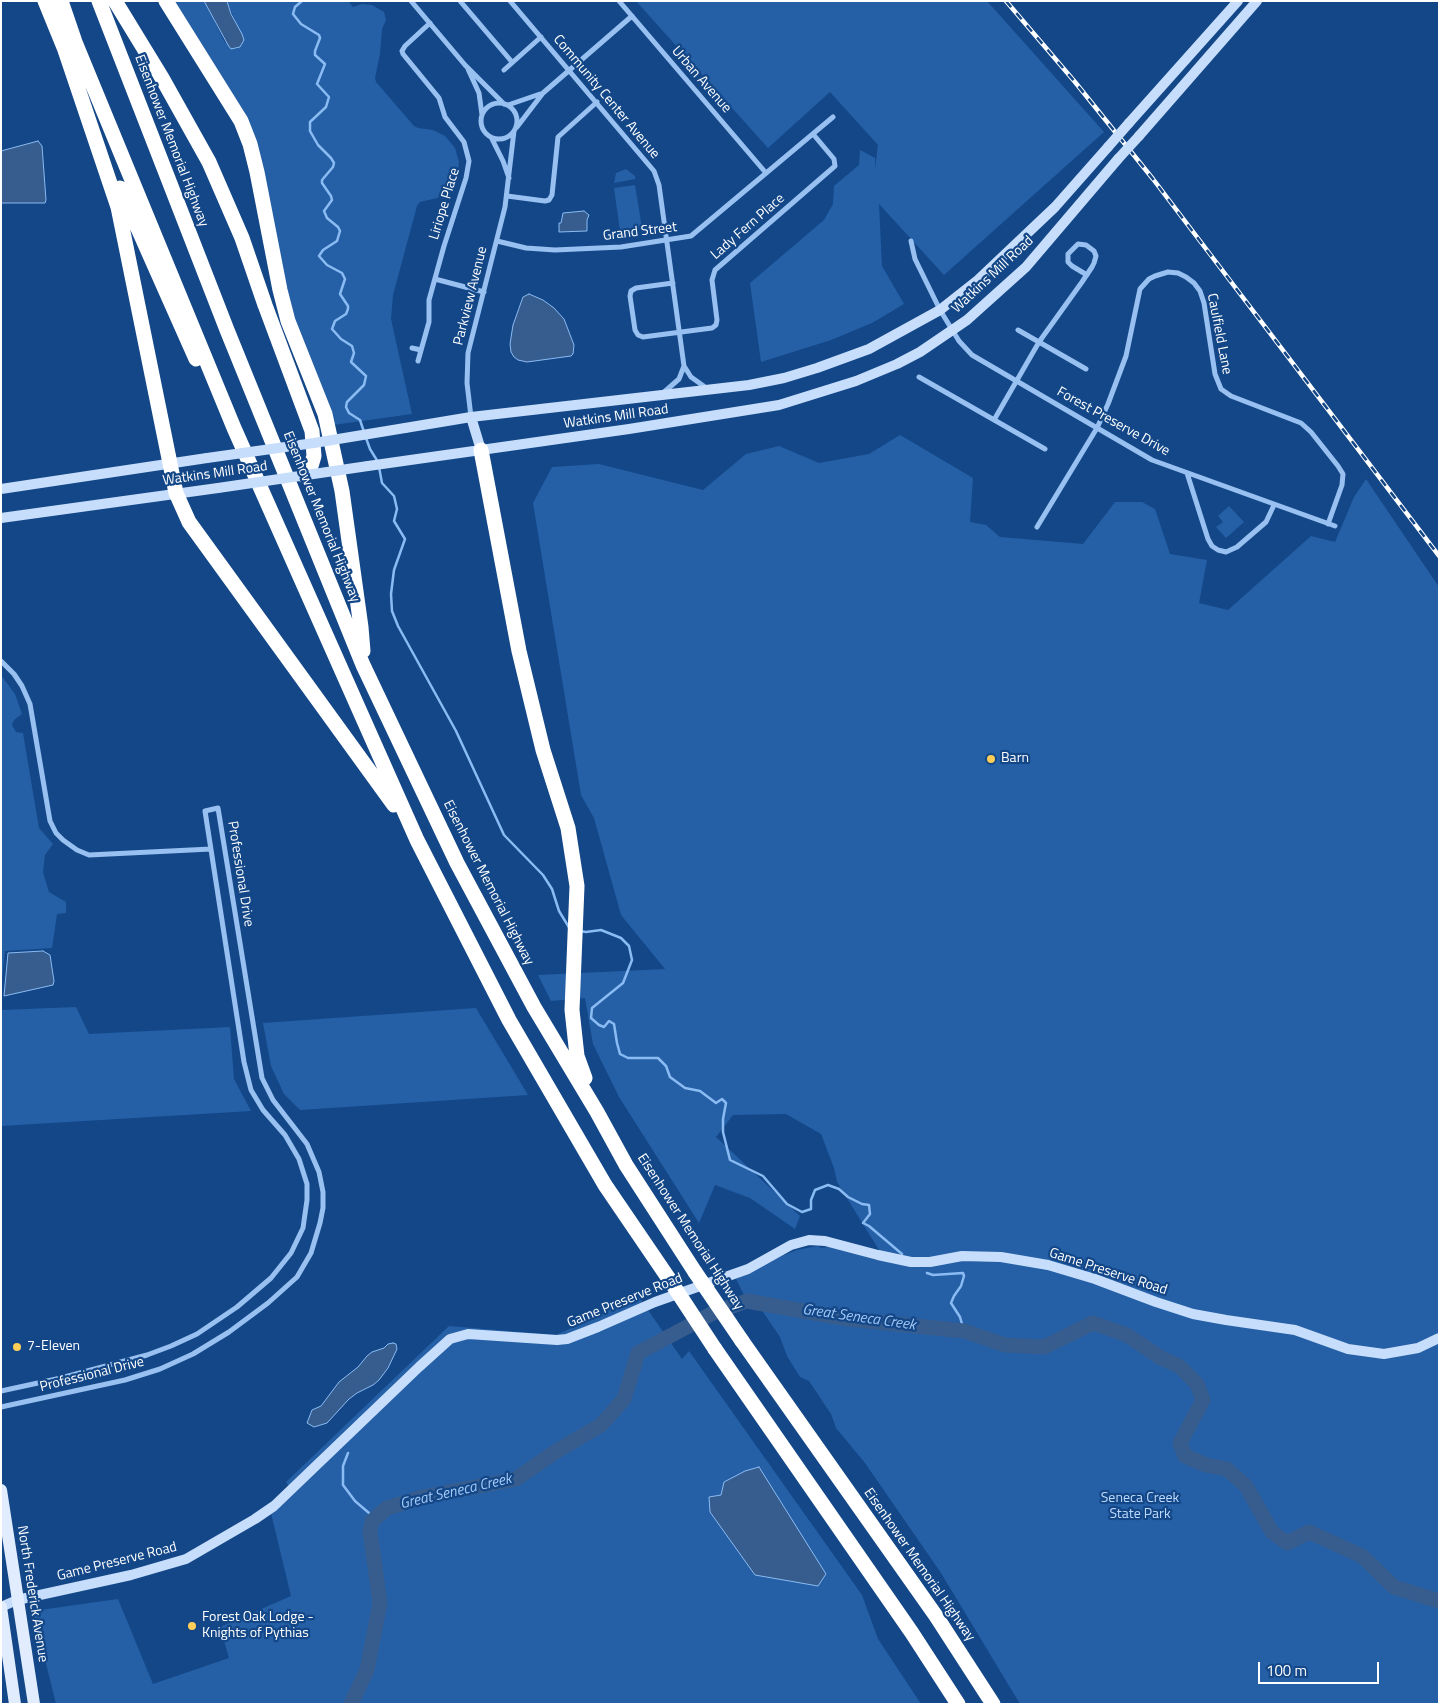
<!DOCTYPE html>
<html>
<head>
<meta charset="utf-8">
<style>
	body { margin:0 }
	#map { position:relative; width:1440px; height:1705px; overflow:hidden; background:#134788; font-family:"Titillium Web",sans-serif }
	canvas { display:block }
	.frame { position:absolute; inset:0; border:2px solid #fff; pointer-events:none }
	.scale { position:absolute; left:1258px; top:1662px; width:121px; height:22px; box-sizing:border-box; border:2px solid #fff; border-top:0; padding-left:6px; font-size:15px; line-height:18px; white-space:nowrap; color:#fff; -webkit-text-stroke:4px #134788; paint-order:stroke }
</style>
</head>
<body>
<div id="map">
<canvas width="1440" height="1705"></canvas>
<div class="frame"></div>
<div class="scale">100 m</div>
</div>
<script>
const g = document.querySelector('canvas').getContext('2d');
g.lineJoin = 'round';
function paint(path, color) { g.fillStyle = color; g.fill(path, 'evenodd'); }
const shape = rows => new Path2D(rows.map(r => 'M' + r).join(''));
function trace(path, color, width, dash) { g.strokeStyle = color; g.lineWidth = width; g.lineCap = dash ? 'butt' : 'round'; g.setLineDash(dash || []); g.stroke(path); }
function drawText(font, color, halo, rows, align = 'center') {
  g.font = font + ' "Titillium Web",sans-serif'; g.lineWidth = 4.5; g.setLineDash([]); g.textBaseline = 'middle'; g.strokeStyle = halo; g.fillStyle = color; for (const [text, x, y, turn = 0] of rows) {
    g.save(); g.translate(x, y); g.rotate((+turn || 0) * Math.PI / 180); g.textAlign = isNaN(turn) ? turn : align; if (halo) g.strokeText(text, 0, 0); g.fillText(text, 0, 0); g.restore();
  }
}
paint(shape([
	[170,1,204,1,224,41,231,48,236,49,240,47,236,23,227,1,348,1,353,7,362,4,372,5,384,12,386,20,382,29,380,54,375,78,376,82,414,126,418,128,433,130,445,136,455,148,459,162,457,178,446,192,437,198,420,202,417,206,393,295,391,319,412,414,333,425,295,326,260,165],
	[636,1,987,1,1104,132,944,275,879,204,882,266,904,304,872,323,831,340,761,362,750,283,824,220,833,204,834,186,859,165,860,150,875,158,875,169,878,145,830,92,768,148],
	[626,169,635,176,635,179,614,183,616,173],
	[635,185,642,228,620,231,614,188],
	[900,435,973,478,970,522,986,525,1000,537,1083,544,1115,502,1142,502,1155,509,1170,554,1207,560,1199,603,1228,610,1311,536,1335,542,1354,497,1366,479,1439,587,1439,1704,1020,1704,941,1573,865,1463,836,1428,831,1414,809,1381,800,1377,787,1356,780,1337,757,1303,747,1301,736,1279,771,1260,797,1250,817,1246,822,1248,832,1246,884,1258,837,1182,834,1168,821,1134,786,1114,733,1115,716,1137,800,1216,795,1229,750,1198,715,1185,699,1223,619,1097,593,1044,585,998,551,1001,538,975,665,969,621,915,594,818,581,795,533,503,552,467,599,464,703,490,746,454,779,446,819,463,869,454],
	[1229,506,1244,522,1226,538,1216,527,1223,522,1218,516],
	[1,675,15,694,22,714,14,720,12,725,16,732,23,733,39,828,53,844,45,855,43,872,49,892,66,902,66,913,57,914,52,948,5,951,1,988],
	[76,1007,89,1034,230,1027,234,1079,251,1111,1,1126,1,1010],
	[476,1008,528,1095,300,1110,284,1094,271,1066,263,1023],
	[639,1297,682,1359,689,1351,862,1595,878,1639,921,1704,56,1704,33,1611,118,1599,153,1684,229,1658,220,1627,291,1596,271,1513,293,1492,286,1482,449,1326,556,1335]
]), '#2560a7');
const water = shape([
	[204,1,227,1,231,14,242,34,244,40,240,47,231,49,228,45,204,1],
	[38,141,42,146,46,200,45,203,1,203,1,151,38,141],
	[584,211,589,215,587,220,587,231,559,232,559,223,561,223,563,213,584,211],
	[529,294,543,300,554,308,564,319,574,345,573,354,571,356,527,362,518,360,514,357,511,352,510,344,513,325,523,297,529,294],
	[43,951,50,955,54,981,53,985,4,996,8,953,43,951],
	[393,1343,396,1344,397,1349,388,1368,379,1380,373,1385,357,1393,349,1399,327,1423,314,1427,307,1423,312,1410,321,1406,339,1382,358,1367,367,1356,372,1352,384,1348,388,1344,393,1343],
	[759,1467,826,1574,818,1586,755,1575,710,1512,709,1497,721,1495,724,1482,745,1471,759,1467]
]);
paint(water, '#375d8e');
trace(water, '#8abbf3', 1);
trace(shape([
	[302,1,295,7,293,14,301,24,319,35,320,38,315,51,315,55,325,64,317,84,329,97,326,107,310,122,310,131,318,145,331,158,334,163,333,167,322,180,322,183,331,196,332,200,324,211,327,218,338,227,340,231,337,241,323,250,319,256,327,265,342,273,345,279,340,294,348,306,348,309,346,314,335,321,332,329,341,339,352,346,354,353,351,362,366,376,364,385,347,402,346,407,349,413,360,420,364,432],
	[366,438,370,449,378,462],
	[379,467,382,483,394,496,397,509,394,521,405,539,394,570,391,594,392,611,398,626,456,731,504,835,543,875,552,889,559,911,570,929],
	[580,931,586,932,601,930,621,938,629,946,632,960,623,983,592,1008,591,1018,599,1025,604,1027,609,1021,614,1024,617,1043,620,1054,628,1058,658,1058,666,1066,670,1077,685,1088,700,1091,716,1103,722,1099,726,1103,723,1119,723,1132,730,1160,763,1176,787,1204,802,1212,811,1209,811,1200,815,1190,828,1185,839,1189,848,1197,862,1204,869,1205,870,1214,863,1223,869,1226,902,1254],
	[927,1273,933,1275,963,1273,964,1276,961,1286,954,1296,951,1303,960,1317,964,1331],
	[348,1453,343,1466,343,1485,355,1501,369,1513,372,1521]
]), '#8abbf3', 2.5);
trace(shape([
	[351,1704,367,1670,380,1603,370,1531,372,1521,387,1508,423,1497,516,1479,555,1452,601,1425,624,1399,638,1353,713,1313,747,1301,848,1319,964,1331,1005,1345,1044,1347,1093,1323,1127,1335,1161,1358,1179,1366,1197,1384,1203,1400,1180,1443,1185,1456,1206,1465,1227,1469,1246,1486,1272,1532,1287,1543,1309,1532,1362,1556,1394,1587,1439,1601]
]), '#375d8e', 15);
trace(shape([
	[411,1,465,65,504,104],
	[460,1,512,62],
	[510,1,654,171,659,185,684,366],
	[619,1,766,173],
	[468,69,479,93,482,115],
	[504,70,541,37],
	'481 121a18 18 0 1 1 36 0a18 18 0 1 1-36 0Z',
	[508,105,540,94],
	[517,127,543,93,632,16],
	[491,137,503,161,509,178],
	[507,196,545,201,549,200,552,195,558,137,597,102],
	[497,241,526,248,555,250,621,247,691,236,833,117],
	[911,241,915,259,940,310,959,341,972,355,1152,460,1335,526],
	[435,279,484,292],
	[673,283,636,288,631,291,630,296,635,330,638,335,643,337,712,328,716,325,717,320,712,280,715,270,835,166,834,159,813,134],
	[1018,330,1086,369],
	[412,348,421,350],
	[418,361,429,322,429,300,444,246,466,178,469,161,464,142,445,117,439,98,403,54,402,51,405,46,430,23],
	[919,377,1045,449],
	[663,393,679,379,684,366,691,377,705,387],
	[471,417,467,383,468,353,505,207,514,131],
	[994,420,1039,342,1082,282,1092,267,1094,263,1096,256,1094,251,1086,245,1078,244,1068,254,1068,262,1072,266,1087,275],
	[1187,473,1208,539,1212,546,1218,550,1226,552,1237,547,1266,522,1274,505],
	[1037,527,1097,428,1108,404,1126,356,1140,289,1149,279,1155,276,1168,272,1178,273,1186,277,1194,283,1200,291,1204,303,1215,374,1221,389,1231,396,1301,423,1311,432,1338,466,1343,474,1342,485,1328,524],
	[1,661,14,674,22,686,30,704,50,821,56,833,63,840,77,850,89,855,211,849],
	[1,1391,61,1378,147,1355,171,1346,197,1334,237,1307,271,1278,291,1253,303,1228,307,1200,307,1184,299,1159,285,1135,263,1110,251,1090,244,1062,205,811,218,808,262,1078,273,1100,307,1144,319,1172,323,1192,323,1208,320,1223,311,1253,297,1277,268,1303,229,1332,193,1354,160,1369,125,1380,1,1407]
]), '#98c0f0', 5);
trace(shape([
	[1129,123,1238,1],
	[1139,136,1257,1],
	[471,417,481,450],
	[405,428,471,417,749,385,784,378,817,368,869,349,940,310,978,280,1055,207,1108,147],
	[368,466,629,429,779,405,856,381,897,364,920,352,967,320,1026,267,1118,159],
	[1,489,207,458],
	[1,518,218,488],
	[1,1607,17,1600,131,1575,186,1559,255,1519,274,1506,419,1367,450,1339,468,1334,557,1340,567,1339,598,1327,655,1302,748,1269,791,1245,809,1240,825,1241,878,1255,911,1262,930,1262,962,1256,1001,1257,1048,1265,1095,1279,1156,1302,1193,1314,1226,1320,1295,1330,1348,1349,1384,1354,1418,1348,1439,1338]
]), '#c6ddfb', 10);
trace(shape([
	[1,1490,34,1704],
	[1,1607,15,1704]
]), '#e1edff', 12);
trace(shape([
	[45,1,65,50,118,207,176,493,189,522,394,805],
	[61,1,75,42,234,428,417,840,509,1020,605,1185,669,1279],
	[99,1,227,330,363,665,457,863,534,1007,597,1112,626,1165,695,1272],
	[115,1,162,78,209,162,242,238,265,305,312,431,314,456,311,466,304,475],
	[166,1,241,121,250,144,257,172,280,290,288,321,325,414,342,491,361,627,363,651],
	[120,188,196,359],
	[481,450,519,651,543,750,568,828,577,886,572,1010,577,1056,585,1078],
	[742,1341,936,1616,993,1704],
	[715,1349,912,1633,958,1704]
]), '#fff', 15);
const rail = shape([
	[1006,1,1075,82,1153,179,1439,556]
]);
trace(rail, '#fff', 4.5);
trace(rail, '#134788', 2.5, [8]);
trace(shape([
	[1108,147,1129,123],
	[1118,159,1139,136],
	[207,458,314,443,405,428],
	[218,488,368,466]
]), '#c6ddfb', 10);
trace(shape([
	[695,1272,742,1341],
	[669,1279,715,1349]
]), '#fff', 15);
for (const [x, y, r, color] of [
	[991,759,5,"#ffce57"],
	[17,1347,5,"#ffce57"],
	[192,1626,5,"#ffce57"]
]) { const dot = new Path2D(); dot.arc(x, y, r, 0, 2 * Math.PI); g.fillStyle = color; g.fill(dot); trace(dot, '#134788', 2); }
drawText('14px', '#fff', '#134788', [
	["Urban Avenue",701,80,49],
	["Community Center Avenue",606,97,50],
	["Eisenhower Memorial Highway",171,141,69],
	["Liriope Place",445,204,-73],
	["Lady Fern Place",748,227,-41],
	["Grand Street",640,232,-7],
	["Watkins Mill Road",993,275,-43],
	["Parkview Avenue",471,296,-76],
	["Caulfield Lane",1219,334,79],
	["Watkins Mill Road",616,417,-8],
	["Forest Preserve Drive",1113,422,29],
	["Watkins Mill Road",215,474,-8],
	["Eisenhower Memorial Highway",321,517,68],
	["Professional Drive",240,874,81],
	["Eisenhower Memorial Highway",488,883,63],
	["Eisenhower Memorial Highway",690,1232,57],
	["Game Preserve Road",1108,1272,18],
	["Game Preserve Road",625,1301,-22],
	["Professional Drive",92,1375,-14],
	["Game Preserve Road",117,1562,-14],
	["Eisenhower Memorial Highway",919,1565,55],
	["North Frederick Avenue",32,1594,81]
]);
drawText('14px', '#fff', '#134788', [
	["Barn",1001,759],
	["7-Eleven",27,1347],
	["Forest Oak Lodge -",202,1618],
	["Knights of Pythias",202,1634]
], 'left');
drawText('14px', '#bfdafc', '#134788', [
	["Seneca Creek",1140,1499],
	["State Park",1140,1515]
]);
drawText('italic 15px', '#a4caf7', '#134788', [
	["Great Seneca Creek",859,1318,8],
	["Great Seneca Creek",456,1492,-13]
]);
</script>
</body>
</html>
